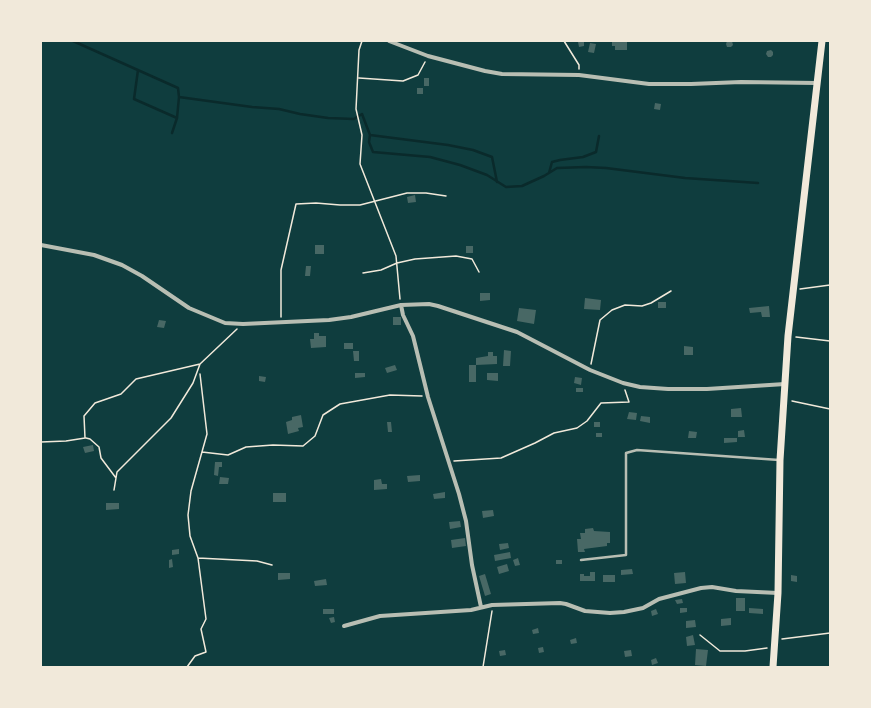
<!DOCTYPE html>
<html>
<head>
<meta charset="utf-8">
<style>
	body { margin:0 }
	#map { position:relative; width:871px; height:708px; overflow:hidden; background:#0f3d3e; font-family:"Fira Sans Condensed",sans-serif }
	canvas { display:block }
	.frame { position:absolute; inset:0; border:42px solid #f1e9da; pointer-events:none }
</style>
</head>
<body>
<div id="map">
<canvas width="871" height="708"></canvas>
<div class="frame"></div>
</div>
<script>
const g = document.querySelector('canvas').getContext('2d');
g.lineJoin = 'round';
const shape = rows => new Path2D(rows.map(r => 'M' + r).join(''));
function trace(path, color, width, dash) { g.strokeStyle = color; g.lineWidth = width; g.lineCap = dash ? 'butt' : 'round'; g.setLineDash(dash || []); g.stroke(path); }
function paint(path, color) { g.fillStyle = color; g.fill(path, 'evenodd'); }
trace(shape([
	[73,41,178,88,179,97,252,107,279,109,300,114,328,118,354,119,362,114,370,135,448,145,473,150,492,157,497,182],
	[138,70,134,99,177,118],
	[172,133,177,118,179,97],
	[370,135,369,142,373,152,430,157,460,165,487,175,506,187,522,186,544,176,557,168,586,167,606,168,685,178,758,183],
	[549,173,552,162,560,160,583,157,596,152,599,136]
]), '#0a2a2b', 2.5);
paint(shape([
	[584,41,584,46,579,47,578,42],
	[612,41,627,41,627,50,615,50,615,46,612,46],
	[727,41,732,41,733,45,731,47,727,47,726,44],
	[590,43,596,44,594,53,588,52],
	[771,50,773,52,773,55,771,57,768,57,766,54,767,51],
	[424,78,429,78,429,86,424,86],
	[417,88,423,88,423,94,417,94],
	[655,103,661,104,660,110,654,109],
	[415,195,416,202,408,203,407,197],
	[315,245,324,245,324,254,315,254],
	[466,246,473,246,473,253,466,253],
	[306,266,311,266,310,276,305,276],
	[480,293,490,293,490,300,480,301],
	[585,298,601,300,600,310,584,309],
	[658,302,666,302,666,308,658,308],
	[769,306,770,317,762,317,761,312,750,313,749,308],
	[519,308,536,310,534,324,517,321],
	[393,317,401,317,401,325,393,325],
	[159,320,166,321,164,328,157,327],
	[314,333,319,333,319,336,326,336,326,347,311,348,310,339,314,339],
	[344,343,353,343,353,349,344,349],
	[684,346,693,347,693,355,684,355],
	[504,350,511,351,510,366,503,366],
	[353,351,359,351,359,361,354,361],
	[488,352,493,352,493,356,497,356,497,364,476,365,476,358,488,356],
	[395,365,397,370,387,373,385,368],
	[469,365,476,365,476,382,469,382],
	[355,373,365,373,365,377,355,378],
	[487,373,498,373,498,381,487,380],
	[259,376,266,377,265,382,259,381],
	[575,377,582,378,581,385,574,383],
	[576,388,583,388,583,392,576,392],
	[741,408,742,417,731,417,731,409],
	[629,412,637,413,636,420,627,419],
	[301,415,303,427,298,428,299,431,288,434,286,422,292,420,292,417],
	[641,416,650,417,650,423,640,421],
	[387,422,391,422,392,432,388,432],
	[594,422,600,422,600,427,594,427],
	[744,430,745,437,738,437,738,431],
	[689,431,697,432,696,438,688,438],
	[596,433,602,433,602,437,596,437],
	[724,438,737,438,737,442,724,443],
	[93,445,94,451,85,453,83,447],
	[215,462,222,462,222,467,219,467,218,476,214,475],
	[420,475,420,481,408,482,407,476],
	[220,477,229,478,228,484,219,484],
	[381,479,382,484,387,484,387,489,374,490,374,480],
	[445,492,445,498,434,499,433,494],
	[273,493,286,493,286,502,273,502],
	[106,503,119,503,119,509,106,510],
	[493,510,494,516,483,518,482,511],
	[460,521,461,527,450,529,449,522],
	[593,528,594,531,610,532,610,543,607,543,607,546,584,549,585,552,578,552,577,539,581,539,580,533,585,533,585,529],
	[465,538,466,546,452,548,451,540],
	[508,543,509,548,500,550,499,544],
	[179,549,179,554,172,555,172,550],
	[510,552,511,558,495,561,494,555],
	[518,558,520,565,515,566,513,560],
	[172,559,173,567,169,568,169,560],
	[556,560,562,560,562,564,556,564],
	[507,564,509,571,499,574,497,567],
	[632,569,633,574,621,575,621,570],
	[590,572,595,572,595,581,580,581,580,574,584,574,584,576,590,576],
	[685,572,686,583,675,584,674,573],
	[278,573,290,573,290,579,278,580],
	[485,574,491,594,485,596,479,576],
	[603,575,615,575,615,582,603,582],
	[791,575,797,576,797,582,791,581],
	[326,579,327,585,315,586,314,581],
	[736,598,745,598,745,611,736,611],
	[682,599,683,603,677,604,675,600],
	[680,608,687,608,687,612,680,613],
	[749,608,763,609,763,614,749,613],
	[323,609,334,609,334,614,323,614],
	[656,609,658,614,652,616,651,611],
	[334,617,335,622,331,623,329,618],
	[731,618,731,625,721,626,721,619],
	[695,620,696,627,686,628,686,621],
	[538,628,539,633,533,634,532,630],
	[693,635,695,645,687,646,686,637],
	[576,638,577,643,571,644,570,640],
	[543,647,544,652,539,653,538,648],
	[696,649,708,650,706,666,695,665],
	[505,650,506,655,500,656,499,651],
	[631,650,632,656,625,657,624,651],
	[656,658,658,663,652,665,651,660]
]), '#486865');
trace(shape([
	[362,41,359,50,356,109,362,135,360,164,396,256,400,299],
	[564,41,579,65,579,69],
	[359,78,403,81,418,75,425,62],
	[363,273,381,270,397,263,415,259,456,256,472,259,479,272],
	[800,289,830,285],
	[281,317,281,270,296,204,316,203,340,205,360,205,407,193,426,193,446,196],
	[796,337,830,341],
	[591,364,600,320,612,310,625,305,642,306,651,303,671,291],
	[200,374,207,434,191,491,188,515,190,536,198,558,257,561,272,565],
	[792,401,830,409],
	[86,438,90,439,99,447,101,458,116,478],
	[41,442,66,441,85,438,84,416,95,403,121,394,136,379,200,364],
	[202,452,228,455,246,447,273,445,303,446,315,436,323,415,340,404,390,395,422,396],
	[454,461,501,458,535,443,554,433,577,428,587,421,601,403,629,402,625,390],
	[114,490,117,472,171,418,193,383,200,364,237,329],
	[700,635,720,651,745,651,767,648],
	[782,639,830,633],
	[187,667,195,656,206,652,201,629,206,619,198,558],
	[483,667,492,611]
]), '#f1e9da', 1.5);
trace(shape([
	[581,560,626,555,626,453,637,450,779,460]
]), '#b8beb3', 2.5);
trace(shape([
	[389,41,428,56,485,71,502,74,579,75,649,84,691,84,741,82,817,83],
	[41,245,94,255,122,265,142,276,189,308,225,323,243,324,329,320,351,317,401,305,429,304,438,306,517,332,590,370,623,383,640,387,668,389,707,389,785,384],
	[401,305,403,315,413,336,428,397,459,494,466,521,472,565,481,607],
	[344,626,380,616,471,610,492,605,560,603,566,604,585,611,610,613,624,612,643,608,659,599,701,588,712,587,736,591,778,593]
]), '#b8beb3', 4);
trace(shape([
	[773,667,778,593,780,460,788,336,822,41]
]), '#f1e9da', 7);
</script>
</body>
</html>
